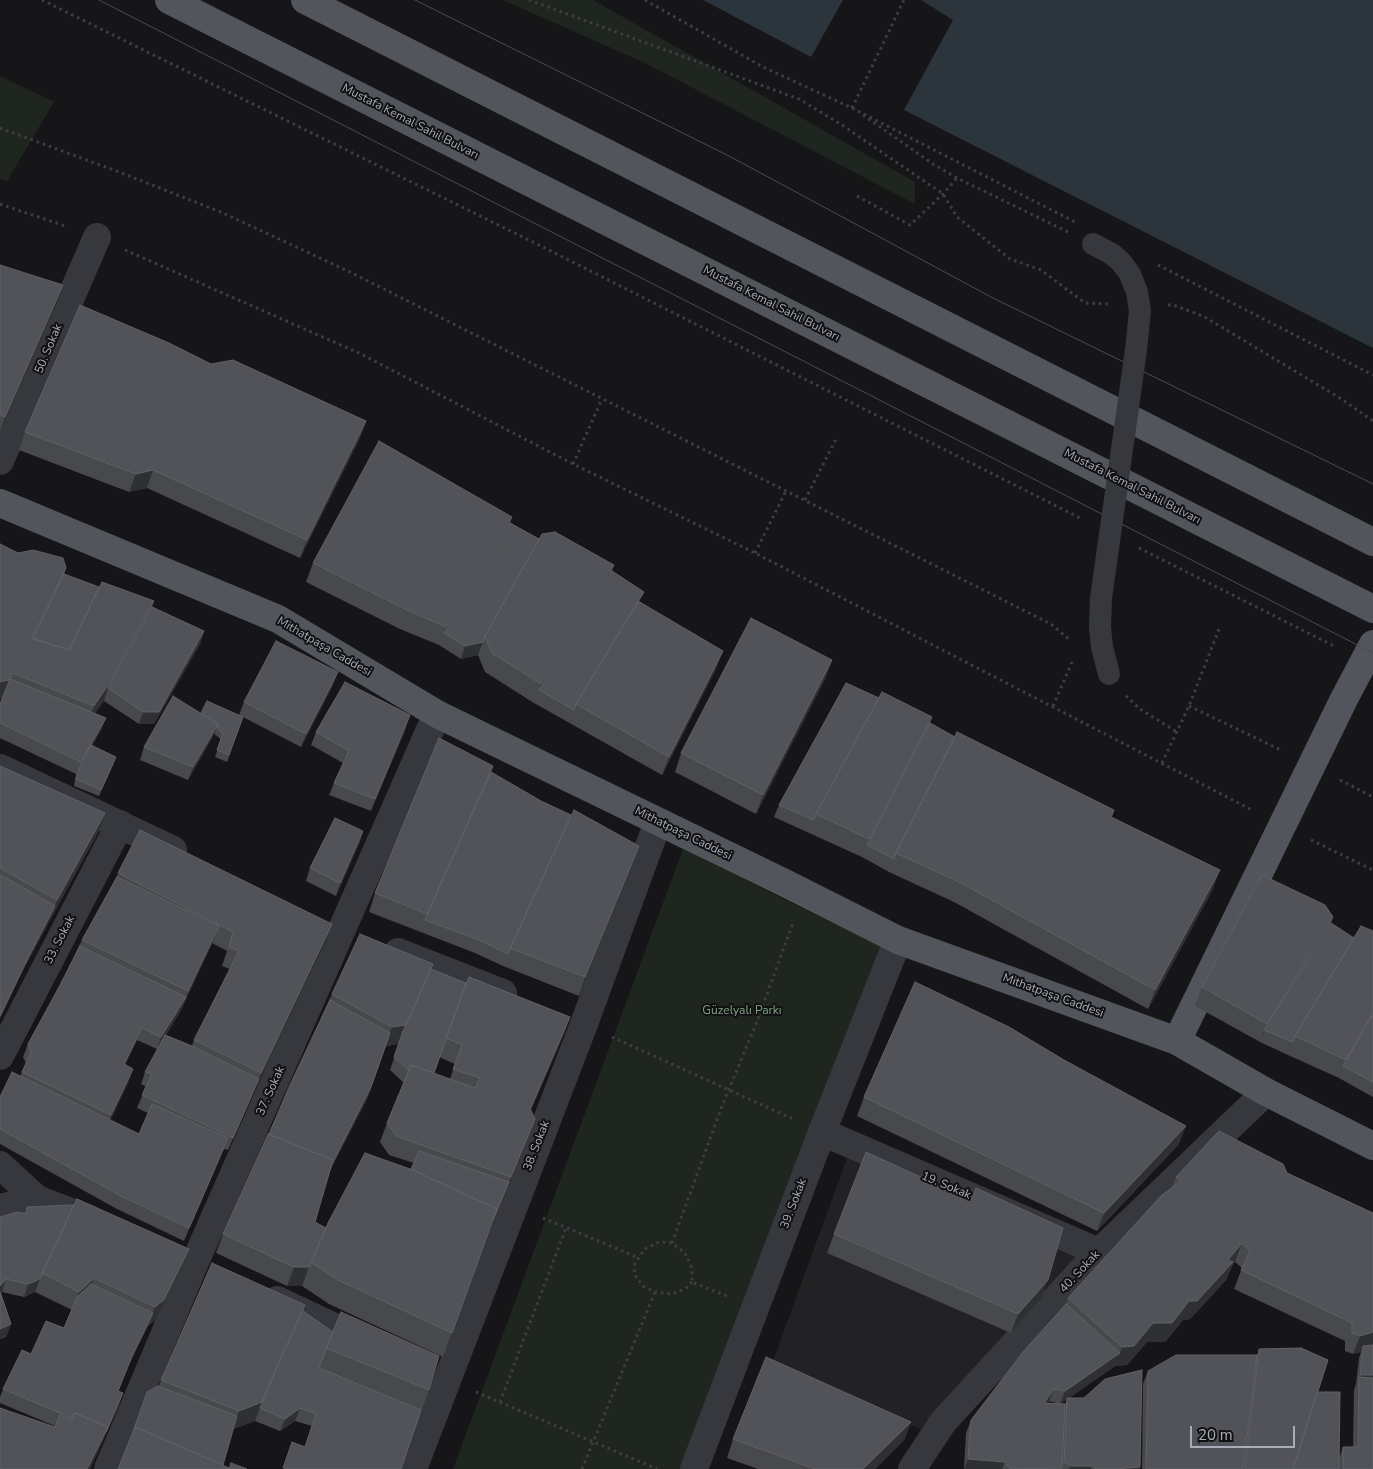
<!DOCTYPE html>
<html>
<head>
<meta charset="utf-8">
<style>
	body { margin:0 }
	#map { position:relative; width:1373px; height:1469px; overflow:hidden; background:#161618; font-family:"Nunito Sans",sans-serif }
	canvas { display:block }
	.scale { position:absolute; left:1190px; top:1426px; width:105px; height:22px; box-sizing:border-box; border:2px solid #a9adb8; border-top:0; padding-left:6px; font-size:15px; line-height:18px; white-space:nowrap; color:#a9adb8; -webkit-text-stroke:4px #111113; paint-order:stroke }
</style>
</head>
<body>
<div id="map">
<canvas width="1373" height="1469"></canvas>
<div class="scale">20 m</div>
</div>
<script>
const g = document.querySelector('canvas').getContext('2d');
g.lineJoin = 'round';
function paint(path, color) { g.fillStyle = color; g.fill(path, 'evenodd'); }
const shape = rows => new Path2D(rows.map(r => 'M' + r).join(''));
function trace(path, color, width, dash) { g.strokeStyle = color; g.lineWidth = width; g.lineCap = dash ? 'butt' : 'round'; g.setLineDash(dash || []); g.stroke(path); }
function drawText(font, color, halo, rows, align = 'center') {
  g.font = font + ' "Nunito Sans",sans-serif'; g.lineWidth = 4; g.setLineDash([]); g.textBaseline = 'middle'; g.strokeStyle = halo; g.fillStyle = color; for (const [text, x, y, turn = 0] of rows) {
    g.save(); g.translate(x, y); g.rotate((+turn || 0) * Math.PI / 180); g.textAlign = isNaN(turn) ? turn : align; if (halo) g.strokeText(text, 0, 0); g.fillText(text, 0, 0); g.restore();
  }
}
paint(shape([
	[849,1153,1079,1254,925,1431,770,1369]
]), '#222225');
paint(shape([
	[503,0,593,0,915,182,915,204,645,63],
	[0,76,54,102,7,181,0,179],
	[683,849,885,949,685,1469,453,1469]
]), '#1e261f');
paint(shape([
	[703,0,843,0,811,57],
	[921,0,1373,0,1373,348,904,110,953,20]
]), '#2c353c');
trace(shape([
	[42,0,531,241,1082,519],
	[529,0,799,99,842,125,943,194,957,217,1010,259,1041,270,1085,303,1110,304],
	[645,0,763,67,852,108,1075,222],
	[852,108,904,0],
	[863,115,933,164,957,178,1068,232],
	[0,128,119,172,223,213,350,272,1051,624,1071,641],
	[857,196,910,225,943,194,957,178],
	[0,204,68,227],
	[125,250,359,353,573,464,755,553,1254,811],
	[1158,265,1373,375],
	[1168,305,1173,305,1203,316,1340,398,1373,421],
	[573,464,602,399],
	[805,500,836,439],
	[1139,548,1336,647],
	[755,553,786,491],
	[1126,696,1140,709,1177,732],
	[1053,706,1073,660],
	[1189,706,1283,751],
	[1162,763,1189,706,1219,629],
	[1340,780,1373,797],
	[1311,840,1373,870],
	[612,1037,793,1119],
	[543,1218,639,1258],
	[672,1243,722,1106,756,1024,793,923],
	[692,1282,685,1289,672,1294,655,1292,643,1286,634,1274,635,1263,645,1249,659,1242,672,1243,685,1253,692,1268,692,1282,727,1296],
	[476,1392,657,1469],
	[500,1402,566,1228],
	[582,1469,655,1292]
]), '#3d3f44', 3, [2.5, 4]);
trace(shape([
	[0,461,97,237],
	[0,768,173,850],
	[398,952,503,993],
	[0,1056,120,824],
	[822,1132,1099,1252],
	[0,1165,37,1199,89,1219],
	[0,1208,37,1199],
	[277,1300,370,1344],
	[108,1469,195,1262,437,714],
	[413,1469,584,1024,658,822],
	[694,1469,822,1132,898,940],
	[912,1469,943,1422,1099,1252,1266,1092]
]), '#37383d', 28);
trace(shape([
	[169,0,1373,609],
	[305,0,1373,542],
	[0,503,278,619,437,714,785,883,898,940,1177,1041,1266,1092,1373,1146],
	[1177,1041,1344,699,1373,644]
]), '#53555c', 28);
trace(shape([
	[99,0,1373,653],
	[415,0,729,156,993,298,1373,484]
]), '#4a4c52', 1);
trace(shape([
	[1093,244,1112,254,1121,262,1130,274,1137,292,1140,311,1136,350,1101,598,1100,627,1102,647,1109,674]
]), '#37383d', 22);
paint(shape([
	[0,265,57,304,0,431],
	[211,364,366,421,359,440,300,558,147,488,129,492,19,450,25,432],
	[510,523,539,539,614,565,612,571,640,603,716,669,662,775,534,703,485,672,478,655,461,659,439,645,400,629,306,582,313,563],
	[18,553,66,568,64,574,152,607,204,631,200,644,154,724,139,724,104,701,95,713,106,718,101,730,92,745,114,763,99,796,74,786,76,774,0,738,0,704,3,698],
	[832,660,825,679,756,814,675,772,681,753],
	[333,685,301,747,239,715,244,702],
	[201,713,243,717,227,762,215,757,221,739,214,734,188,780,140,760,144,747],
	[930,723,955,737,1114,810,1112,817,1213,889,1148,1009,954,902,889,872,862,857,774,817,779,805],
	[406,728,371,811,329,795,334,783,343,763,311,745,316,732],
	[0,766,105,813,99,831,51,918,22,972,0,1019],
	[491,772,632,864,579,996,503,966,475,953,369,912,375,893],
	[363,831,359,844,336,896,306,881,310,868],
	[118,873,332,924,326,942,254,1091,228,1150,224,1149,184,1241,117,1209,0,1144,0,1097,20,1076,26,1063,23,1057,28,1044,59,987,82,940,116,878],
	[212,943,227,951,222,966,230,969,194,1040,192,1046,166,1035,181,1010],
	[163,1039,145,1072,141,1084,146,1087,137,1108,148,1113,139,1134,110,1120,129,1081,125,1065,137,1040,157,1049],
	[1333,917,1331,923,1354,938,1373,931,1373,1097,1339,1078,1288,1055,1260,1042,1195,1006,1202,987],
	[433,964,431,969,466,983,570,1017,563,1036,531,1110,535,1119,528,1138,505,1195,488,1232,443,1357,329,1304,302,1286,287,1286,216,1253,223,1234,332,994],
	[399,1044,390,1070,404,1083,387,1123,380,1142,389,1155,414,1163,411,1169,326,1228,315,1222,329,1172,367,1099,386,1046],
	[439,1057,455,1064,450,1079,434,1073],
	[864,1097,1179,1144,1097,1231,857,1116],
	[1287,1173,1373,1213,1373,1469,1142,1469,1143,1384,1148,1371,1257,1355,1259,1349,1317,1392,1339,1459,1343,1447,1353,1447,1354,1390,1356,1384,1359,1358,1361,1352,1353,1354,1345,1351,1345,1341,1234,1289,1242,1268,1235,1262,1232,1266,1226,1280,1190,1319,1183,1320,1165,1342,1147,1342,1127,1365,1115,1366,1069,1398,1140,1467,1139,1469,964,1469,966,1433,971,1420,1066,1304,1068,1298,1172,1187,1176,1177],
	[1067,1399,1065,1404,1060,1404],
	[1049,1401,1060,1404,1048,1403],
	[971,1200,1041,1299,1011,1333,827,1253,834,1234],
	[27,1207,189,1249,182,1267,157,1318,148,1326,128,1366,118,1391,119,1405,90,1469,0,1469,55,1426,0,1403,0,1397,3,1389,31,1354,64,1328,72,1310,35,1292,24,1297,2,1292,1,1293,11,1324,6,1337,0,1339,0,1217,25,1214],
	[305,1305,303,1311,333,1332,429,1390,401,1469,305,1446,312,1426,295,1421,280,1431,255,1421,233,1429,223,1465,229,1468,247,1469,118,1469,133,1432,159,1386,161,1380],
	[911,1422,904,1440,875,1469,758,1469,727,1458,733,1439]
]), '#47494d');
paint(shape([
	[63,285,57,304,0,431,5,417],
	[366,421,359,440,300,558,307,540],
	[153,470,147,488,129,492,136,474],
	[512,517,506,536,444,633,446,627],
	[614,565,607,584,539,690,541,684],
	[154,601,148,620,108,688,104,701,87,724,94,706],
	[204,631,200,644,154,724,139,724,143,712],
	[483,642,478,655,461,659,465,646],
	[723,651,716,669,662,775,669,757],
	[832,660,825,679,756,814,763,795],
	[338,672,333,685,301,747,306,734],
	[13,673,6,692,2,699,0,699,0,682],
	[410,715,406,728,371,811,375,799],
	[932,717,925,736,867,845,869,839],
	[106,718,101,730,78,772,81,762],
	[218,724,213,737,188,780,193,767],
	[105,813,99,831,51,918,22,972,0,1019,0,1016,27,960,55,906,57,900],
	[363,831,359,844,336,896,340,883],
	[639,846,632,864,579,996,585,977],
	[1220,870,1213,889,1148,1009,1155,990],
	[1333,917,1327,936,1264,1030,1260,1042,1267,1024],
	[332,924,326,942,254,1091,261,1073],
	[219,926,212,944,181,1010,157,1049,161,1037,186,997],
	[433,964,426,982,399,1044,386,1046,392,1027],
	[1373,1012,1373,1019,1343,1066,1346,1060],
	[570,1017,563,1036,523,1127,530,1109],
	[142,1028,137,1040,119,1077,124,1064],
	[133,1069,129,1081,107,1128,111,1115],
	[259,1079,254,1091,228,1150,233,1138],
	[371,1087,367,1099,326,1179,331,1166],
	[535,1119,528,1138,505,1195,488,1233],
	[1186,1126,1179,1144,1097,1231,1104,1213],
	[228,1138,223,1151,184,1241,189,1228],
	[1242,1243,1235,1262,1232,1266,1226,1280,1190,1319,1183,1320,1165,1342,1147,1342,1127,1365,1115,1366,1122,1347,1153,1323,1189,1301,1228,1260],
	[189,1249,182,1267,157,1318,148,1326,128,1366,113,1404,133,1354,155,1307],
	[294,1267,309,1267,302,1286,287,1286],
	[94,1278,87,1297,72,1310,79,1292],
	[6,1279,2,1292,0,1294,0,1286],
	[40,1279,35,1292,24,1297,28,1284],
	[1048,1280,1041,1299,1011,1333,1018,1314],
	[305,1305,299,1323,260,1408,255,1421,232,1429,239,1411],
	[11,1324,6,1337,0,1339,0,1329],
	[1373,1332,1373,1348,1363,1346,1361,1352,1353,1354,1360,1336],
	[1120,1353,1115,1366,1060,1404,1065,1391],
	[1360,1375,1373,1375,1373,1388,1359,1380],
	[1054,1389,1049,1401,1039,1416,1044,1403],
	[123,1393,119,1405,101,1445,90,1469,87,1469],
	[300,1408,295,1421,280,1431,285,1419],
	[911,1422,904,1440,875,1469,863,1469],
	[968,1459,1005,1462,1002,1469,964,1469],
	[1071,1466,1092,1466,1091,1469,1069,1469],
	[1140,1467,1139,1469,1116,1469]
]), '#2f3033');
const building = shape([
	[0,265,63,285,5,417,0,415,0,265],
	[80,305,169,343,211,364,233,360,366,421,307,540,153,470,136,474,25,432,80,305],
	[379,441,512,517,446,627,407,610,313,563,379,441],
	[510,523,539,539,485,636,483,642,465,646,444,633,510,523],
	[555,532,614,565,541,684,492,653,485,636,542,534,555,532],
	[0,544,18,553,33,550,63,558,66,568,32,638,69,650,102,582,154,601,110,682,94,706,13,673,9,680,0,682,0,544],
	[612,571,644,592,576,704,574,710,539,690,612,571],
	[64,574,99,587,69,650,33,639,64,574],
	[638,601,723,651,669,757,576,704,638,601],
	[152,607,204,631,159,712,143,712,108,688,152,607],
	[751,618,832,660,763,795,681,753,751,618],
	[276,641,338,672,306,734,244,702,276,641],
	[10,679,106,718,81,762,0,723,0,704,10,679],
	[345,682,410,715,375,799,334,783,349,751,316,732,345,682],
	[846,683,879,698,816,814,814,820,779,805,846,683],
	[882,692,932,717,869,839,816,814,882,692],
	[173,696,218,724,193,767,144,747,173,696],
	[207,701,243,717,229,755,217,750,223,733,217,728,218,724,201,713,207,701],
	[930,723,955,737,896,853,894,859,867,845,930,723],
	[957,732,1114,810,1111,817,1220,870,1155,990,961,883,896,853,957,732],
	[439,738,493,766,427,914,375,893,439,738],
	[91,745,116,757,101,790,76,779,79,768,91,745],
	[0,766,105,813,57,900,0,868,0,766],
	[491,772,541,801,571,815,508,954,479,940,425,920,491,772],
	[574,810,639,846,585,977,510,948,574,810],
	[335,818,363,831,340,883,310,868,335,818],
	[140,830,332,924,261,1073,194,1040,239,951,229,947,233,932,118,873,140,830],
	[1,875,55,906,27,960,0,1016,0,876,1,875],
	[1262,875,1325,905,1333,917,1267,1024,1202,987,1262,875],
	[117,877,219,926,188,991,82,940,117,877],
	[1331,923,1354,938,1295,1036,1293,1042,1264,1030,1331,923],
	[1361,926,1373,931,1373,1012,1346,1060,1295,1036,1361,926],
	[360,934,433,964,406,1025,392,1027,332,994,360,934],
	[80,946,186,997,161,1037,142,1028,124,1064,133,1069,111,1115,22,1072,31,1052,28,1044,59,987,80,946],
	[431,969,466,983,434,1073,411,1065,409,1071,394,1057,403,1031,431,969],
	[469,977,570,1017,530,1109,535,1119,511,1177,396,1136,387,1123,411,1065,475,1088,480,1078,453,1069,462,1045,446,1038,469,977],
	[915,982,1009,1027,1064,1060,1186,1126,1104,1213,864,1097,915,982],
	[330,1000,390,1033,371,1087,332,1164,333,1160,269,1134,289,1087,330,1000],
	[1373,1014,1373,1082,1343,1066,1373,1014],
	[165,1035,192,1046,259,1079,233,1138,142,1095,152,1074,145,1072,165,1035],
	[12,1072,139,1134,152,1104,228,1138,189,1228,121,1196,0,1129,0,1097,12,1072],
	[1219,1131,1283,1164,1287,1173,1373,1213,1373,1332,1360,1336,1352,1333,1352,1323,1241,1270,1250,1251,1242,1243,1228,1260,1233,1262,1197,1301,1189,1301,1172,1323,1153,1323,1134,1346,1122,1347,1068,1298,1161,1196,1181,1181,1176,1177,1219,1131],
	[268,1134,333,1160,315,1222,326,1228,309,1267,294,1267,223,1234,268,1134],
	[419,1151,509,1182,493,1220,497,1209,411,1169,419,1151],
	[866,1152,971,1200,976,1188,1063,1228,1048,1280,1018,1314,834,1234,866,1152],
	[365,1153,410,1169,497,1209,452,1333,338,1280,311,1262,328,1223,365,1153],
	[77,1199,189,1249,164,1300,155,1307,94,1278,79,1292,42,1273,77,1199],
	[74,1205,40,1279,28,1284,6,1279,0,1286,0,1217,18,1212,26,1214,27,1207,74,1205],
	[212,1263,305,1305,279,1361,262,1402,239,1411,161,1380,212,1263],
	[91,1284,153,1313,133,1354,118,1391,123,1393,106,1432,108,1427,75,1413,72,1418,3,1389,22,1350,31,1354,46,1321,64,1328,77,1297,91,1284],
	[0,1292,11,1324,0,1329,0,1292],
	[1066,1304,1120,1353,1065,1391,1054,1389,1044,1403,1065,1404,1062,1468,1010,1469,1005,1462,968,1459,971,1420,1023,1352,1066,1304],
	[303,1311,333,1332,319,1368,421,1410,401,1469,287,1469,284,1468,283,1468,292,1442,305,1447,316,1414,300,1408,285,1419,260,1408,277,1367,303,1311],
	[341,1312,439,1356,429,1390,326,1348,341,1312],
	[1373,1345,1373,1375,1360,1375,1363,1346,1373,1345],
	[1301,1348,1328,1360,1293,1469,1245,1469,1259,1349,1301,1348],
	[1176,1355,1257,1355,1243,1469,1146,1469,1148,1371,1176,1355],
	[766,1357,911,1422,863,1469,815,1469,733,1439,766,1357],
	[1142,1370,1140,1467,1116,1469,1096,1469,1092,1466,1071,1466,1064,1462,1067,1398,1084,1398,1105,1379,1142,1370],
	[1359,1377,1373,1378,1373,1469,1343,1469,1343,1447,1358,1447,1359,1377],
	[158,1386,237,1416,223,1465,135,1427,134,1429,147,1392,158,1386],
	[1317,1392,1340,1392,1339,1469,1293,1469,1317,1392],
	[0,1408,55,1427,60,1415,71,1420,75,1413,108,1427,87,1469,0,1469,0,1408],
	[135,1427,229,1468,229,1469,118,1469,135,1427],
	[231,1463,247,1469,229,1469,231,1463]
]);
paint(building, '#525359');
trace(building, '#606168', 1);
drawText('12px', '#a9adb8', '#111113', [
	["Mustafa Kemal Sahil Bulvarı",410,122,27],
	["Mustafa Kemal Sahil Bulvarı",771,304,27],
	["50. Sokak",49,349,-67],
	["Mustafa Kemal Sahil Bulvarı",1132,487,27],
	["Mithatpaşa Caddesi",324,647,30],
	["Mithatpaşa Caddesi",683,834,26],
	["33. Sokak",60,940,-63],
	["Mithatpaşa Caddesi",1053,996,20],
	["37. Sokak",271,1091,-66],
	["38. Sokak",537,1146,-69],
	["19. Sokak",946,1186,23],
	["39. Sokak",794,1204,-69],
	["40. Sokak",1080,1272,-47]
]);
drawText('12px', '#80a382', '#111113', [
	["Güzelyalı Parkı",742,1011]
]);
</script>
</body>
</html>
